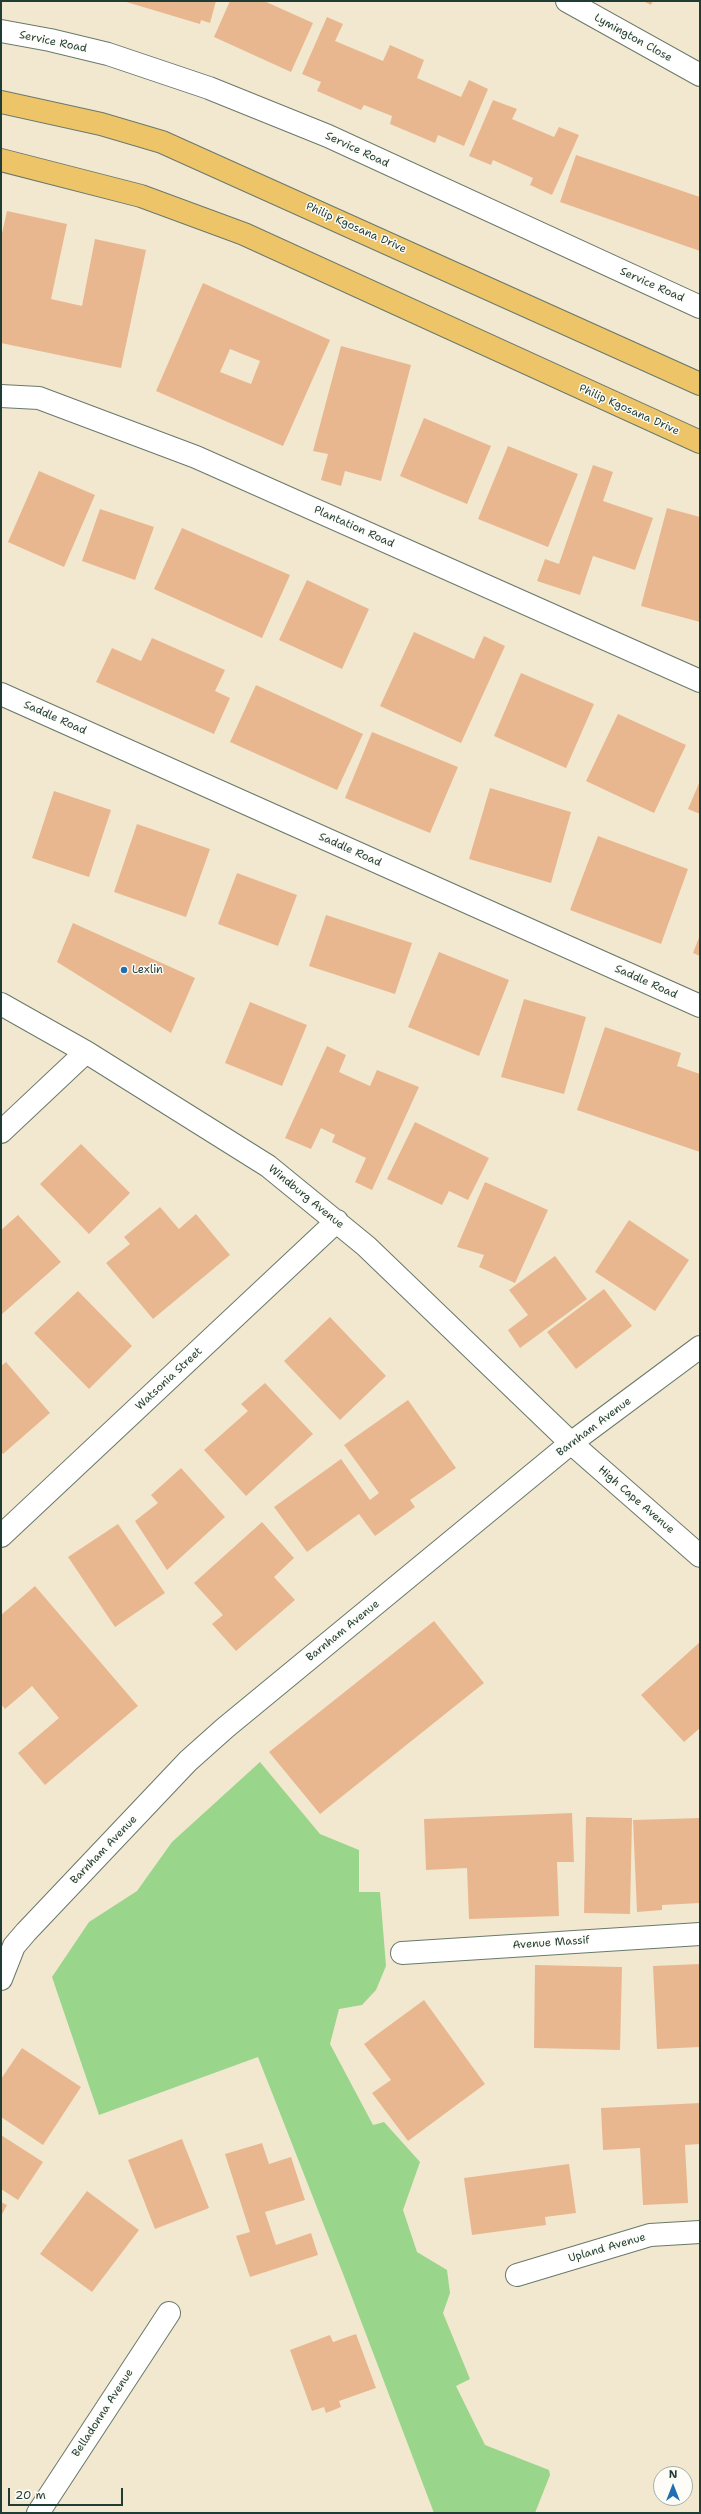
<!DOCTYPE html>
<html>
<head>
<meta charset="utf-8">
<style>
	body { margin:0 }
	#map { position:relative; width:701px; height:2514px; overflow:hidden; background:#f2e8cf; font-family:"Shantell Sans",sans-serif }
	canvas { display:block }
	.frame { position:absolute; inset:0; border:2px solid #1f3d34; pointer-events:none }
	.north { position:absolute; left:653px; top:2466px; width:40px; height:40px; box-sizing:border-box; background:#fdfcf7; border:1px solid #a4b0a9; border-radius:50%; rotate:0deg; font-size:11px; font-weight:700; line-height:16px; text-align:center; color:#1f3d34 }
	.north::after { content:''; display:block; margin:auto; width:14px; height:18px; background:#1f6fb2; clip-path:polygon(50% 0,100% 100%,50% 72%,0 100%) }
	.scale { position:absolute; left:8px; top:2488px; width:115px; height:18px; box-sizing:border-box; border:2px solid #1f3d34; border-top:0; padding-left:5px; font-size:12px; line-height:14px; white-space:nowrap; color:#1f3d34; -webkit-text-stroke:3px #fdfcf7; paint-order:stroke }
</style>
</head>
<body>
<div id="map">
<canvas width="701" height="2514"></canvas>
<div class="frame"></div>
<div class="north">N</div>
<div class="scale">20 m</div>
</div>
<script>
const g = document.querySelector('canvas').getContext('2d');
g.lineJoin = 'round';
function paint(path, color) { g.fillStyle = color; g.fill(path, 'evenodd'); }
const shape = rows => new Path2D(rows.map(r => 'M' + r).join(''));
function trace(path, color, width, dash) { g.strokeStyle = color; g.lineWidth = width; g.lineCap = dash ? 'butt' : 'round'; g.setLineDash(dash || []); g.stroke(path); }
function drawText(font, color, halo, rows, align = 'center') {
  g.font = font + ' "Shantell Sans",sans-serif'; g.lineWidth = 3; g.setLineDash([]); g.textBaseline = 'middle'; g.strokeStyle = halo; g.fillStyle = color; for (const [text, x, y, turn = 0] of rows) {
    g.save(); g.translate(x, y); g.rotate((+turn || 0) * Math.PI / 180); g.textAlign = isNaN(turn) ? turn : align; if (halo) g.strokeText(text, 0, 0); g.fillText(text, 0, 0); g.restore();
  }
}
paint(shape([
	[260,1762,320,1834,359,1850,359,1892,380,1892,386,1966,376,1990,362,2005,339,2009,330,2044,373,2125,384,2122,420,2162,403,2210,417,2252,447,2270,450,2293,443,2313,470,2379,456,2386,485,2445,549,2470,550,2475,535,2513,434,2513,345,2279,258,2057,99,2115,52,1977,89,1922,137,1891,172,1842]
]), '#99d58a');
paint(shape([
	[123,1,216,1,210,23,201,20,200,24],
	[230,1,264,1,313,23,291,72,214,37],
	[643,1,653,1,651,5],
	[327,17,343,24,335,41,383,61,390,45,424,60,417,78,461,97,469,80,488,89,464,146,438,135,435,143,390,124,392,116,364,105,361,110,317,91,321,82,302,74],
	[493,100,517,109,512,119,554,137,559,127,579,135,552,195,530,185,533,178,493,160,491,165,469,156],
	[576,155,700,197,700,251,560,202],
	[7,211,67,224,51,299,82,306,95,239,146,250,121,368,1,343,1,238],
	[203,283,330,340,283,446,156,391],
	[230,349,260,361,251,384,220,372],
	[341,346,411,365,381,481,345,471,341,486,321,480,328,454,313,451],
	[424,418,491,446,467,504,400,476],
	[508,446,578,474,548,547,478,519],
	[593,465,613,472,603,501,653,518,635,570,593,556,580,595,537,581,545,559,559,564],
	[39,471,95,495,64,567,8,542],
	[667,508,700,517,700,622,641,606],
	[100,509,154,527,135,580,82,561],
	[182,528,290,575,262,638,154,589],
	[307,580,369,609,342,669,279,640],
	[414,632,474,659,484,636,505,646,461,743,380,706],
	[152,638,225,670,215,691,230,698,214,734,96,682,112,648,141,661],
	[521,673,594,704,566,768,494,736],
	[256,685,363,734,337,790,230,742],
	[618,714,686,745,654,813,586,781],
	[372,732,458,767,430,833,345,798],
	[700,781,700,814,688,809],
	[490,788,571,812,551,883,469,859],
	[54,791,111,810,89,877,32,858],
	[137,824,210,849,186,917,114,892],
	[598,836,688,869,661,944,570,910],
	[237,873,297,895,278,946,218,924],
	[326,915,412,943,395,994,309,966],
	[73,923,195,978,171,1033,57,962],
	[700,935,700,956,693,953],
	[439,952,509,980,479,1056,408,1027],
	[524,999,586,1017,564,1094,501,1077],
	[250,1002,307,1025,282,1086,225,1063],
	[605,1027,681,1053,677,1066,700,1074,700,1152,577,1110],
	[327,1046,346,1055,339,1072,370,1086,377,1070,419,1087,372,1190,355,1182,366,1158,332,1142,335,1135,321,1128,311,1149,285,1138],
	[415,1122,489,1158,468,1200,449,1191,442,1205,387,1179],
	[81,1144,130,1193,89,1234,40,1184],
	[485,1182,548,1210,515,1283,479,1267,484,1255,457,1247],
	[160,1207,179,1229,196,1214,230,1255,153,1319,106,1263,130,1244,124,1237],
	[18,1215,61,1262,1,1315,1,1230],
	[629,1220,689,1260,655,1311,595,1272],
	[555,1256,587,1299,520,1348,508,1330,528,1315,509,1290],
	[604,1289,632,1326,576,1369,547,1332],
	[78,1291,132,1346,89,1389,34,1333],
	[330,1317,386,1376,340,1420,284,1361],
	[6,1362,50,1413,3,1454,1,1451,1,1366],
	[265,1383,313,1434,246,1496,204,1450,248,1411,241,1404],
	[408,1400,456,1468,410,1500,415,1507,375,1536,359,1514,307,1552,274,1507,341,1459,370,1500,379,1493,344,1445],
	[181,1468,225,1517,167,1570,135,1521,158,1503,151,1495],
	[262,1522,294,1558,274,1577,295,1600,236,1651,212,1624,223,1615,194,1583],
	[118,1524,165,1593,115,1627,68,1557],
	[35,1586,138,1706,45,1785,18,1753,59,1718,32,1686,5,1709,1,1704,1,1615],
	[434,1621,484,1683,320,1814,269,1752],
	[700,1642,700,1728,684,1742,641,1695],
	[572,1813,574,1862,557,1862,559,1916,469,1919,467,1868,426,1870,424,1819],
	[586,1817,632,1818,630,1914,584,1913],
	[700,1818,700,1903,662,1905,662,1910,637,1912,633,1820],
	[700,1964,700,2047,657,2049,653,1966],
	[535,1965,622,1967,620,2050,534,2048],
	[424,2000,485,2084,408,2141,372,2093,391,2080,364,2044],
	[22,2048,81,2087,43,2145,1,2117,1,2079],
	[700,2103,700,2144,685,2145,688,2203,643,2205,640,2148,603,2150,601,2108],
	[1,2135,43,2162,18,2200,1,2189],
	[182,2139,209,2208,155,2229,128,2160],
	[262,2143,269,2164,291,2157,305,2200,265,2212,276,2245,311,2233,318,2255,250,2277,236,2236,250,2232,225,2154],
	[569,2164,576,2213,545,2217,546,2225,472,2235,464,2178],
	[87,2191,139,2230,92,2292,40,2254],
	[1,2202,7,2205,1,2216],
	[356,2334,376,2388,339,2401,341,2407,326,2413,324,2407,312,2411,290,2350,330,2335,333,2342]
]), '#e9b78f');
const minor = shape([
	[567,1,700,75],
	[1,31,50,40,108,54,209,88,328,136,700,307],
	[1,396,39,398,196,457,700,681],
	[1,694,700,1006],
	[1,1004,86,1052,268,1166,366,1246,571,1443,700,1556],
	[1,1132,86,1052],
	[1,1536,337,1221],
	[402,1953,700,1934],
	[1,1979,14,1946,26,1932,188,1761,225,1728,571,1443,700,1347],
	[517,2275,650,2235,700,2232],
	[38,2513,169,2313]
]);
const major = shape([
	[1,102,101,124,162,142,700,384],
	[1,160,141,196,244,234,700,442]
]);
trace(minor, '#69796a', 24);
trace(major, '#69796a', 24);
trace(minor, '#fff', 22);
trace(major, '#eec469', 22);
for (const [x, y, r, color] of [
	[124,970,4,"#1f6fb2"]
]) { const dot = new Path2D(); dot.arc(x, y, r, 0, 2 * Math.PI); g.fillStyle = color; g.fill(dot); trace(dot, '#fdfcf7', 1.5); }
drawText('11px', '#1f3d34', '#fdfcf7', [
	["Lymington Close",633,38,29],
	["Service Road",53,42,12],
	["Service Road",357,150,25],
	["Philip Kgosana Drive",356,228,24],
	["Service Road",652,285,24],
	["Philip Kgosana Drive",629,410,24],
	["Plantation Road",354,527,24],
	["Saddle Road",55,718,24],
	["Saddle Road",350,850,24],
	["Saddle Road",646,982,24],
	["Windburg Avenue",306,1197,39],
	["Watsonia Street",169,1379,-43],
	["Barnham Avenue",594,1427,-37],
	["High Cape Avenue",636,1500,41],
	["Barnham Avenue",343,1631,-39],
	["Barnham Avenue",104,1850,-46],
	["Avenue Massif",551,1943,-4],
	["Upland Avenue",607,2248,-16],
	["Belladonna Avenue",103,2413,-57]
]);
drawText('11px', '#1f3d34', '#fdfcf7', [
	["Lexlin",132,970]
], 'left');
</script>
</body>
</html>
